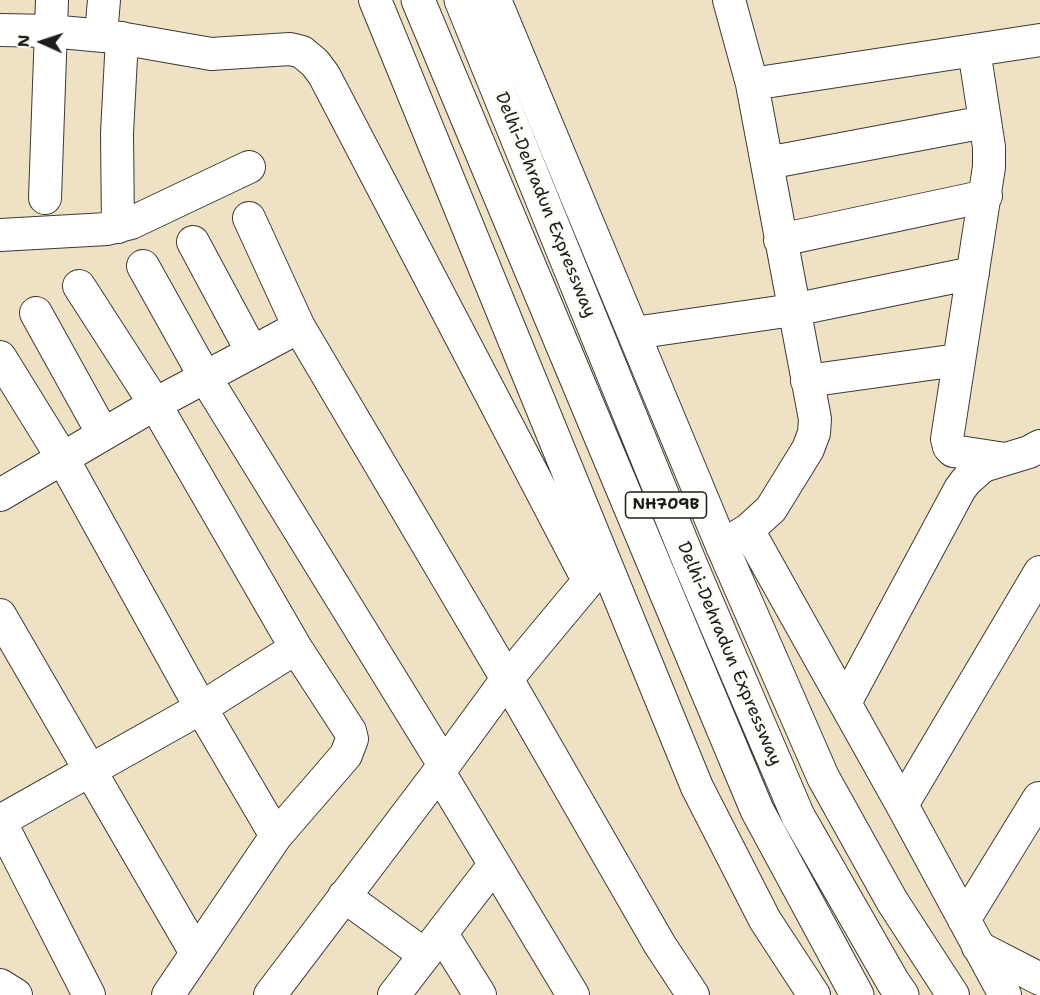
<!DOCTYPE html>
<html>
<head>
<meta charset="utf-8">
<style>
	body { margin:0 }
	#map { position:relative; width:1040px; height:995px; overflow:hidden; background:#efe2c4; font-family:"Shantell Sans",sans-serif }
	canvas { display:block }
	.north { position:absolute; left:12px; top:12px; width:60px; height:60px; -webkit-text-stroke:4px #fdfcf7; paint-order:stroke; rotate:273deg; font-size:16px; font-weight:700; line-height:24px; text-align:center; color:#1c1c1c }
	.north::after { content:''; display:block; margin:auto; width:21px; height:27px; background:#1c1c1c; clip-path:polygon(50% 0,100% 100%,50% 72%,0 100%) }
</style>
</head>
<body>
<div id="map">
<canvas width="1040" height="995"></canvas>
<div class="north">N</div>
</div>
<script>
const g = document.querySelector('canvas').getContext('2d');
g.lineJoin = 'round';
const shape = rows => new Path2D(rows.map(r => 'M' + r).join(''));
function trace(path, color, width, dash) { g.strokeStyle = color; g.lineWidth = width; g.lineCap = dash ? 'butt' : 'round'; g.setLineDash(dash || []); g.stroke(path); }
function drawText(font, color, halo, rows, align = 'center') {
  g.font = font + ' "Shantell Sans",sans-serif'; g.lineWidth = 6; g.setLineDash([]); g.textBaseline = 'middle'; g.strokeStyle = halo; g.fillStyle = color; for (const [text, x, y, turn = 0] of rows) {
    g.save(); g.translate(x, y); g.rotate((+turn || 0) * Math.PI / 180); g.textAlign = isNaN(turn) ? turn : align; if (halo) g.strokeText(text, 0, 0); g.fillText(text, 0, 0); g.restore();
  }
}
const minor = shape([
	[375,0,697,787,765,920,814,995],
	[495,0,722,546,823,777,892,901,953,995],
	[0,30,50,31,114,37,211,54,290,49,302,52,315,63,324,75,588,580],
	[101,35,104,0],
	[974,50,989,147,989,167,947,439,949,447,953,451,1005,459],
	[752,84,1040,40],
	[767,163,985,122],
	[45,198,52,0],
	[249,218,299,327,507,679,660,945,693,995],
	[118,227,117,133,122,38],
	[0,235,107,229,131,223,249,167],
	[780,240,986,196],
	[193,242,252,352],
	[143,266,205,377,444,765],
	[79,286,155,404,296,648,350,731,352,739,346,755,276,836,168,995],
	[36,313,103,434],
	[634,333,793,310,973,273],
	[0,357,63,459,201,708,276,836],
	[807,381,958,360],
	[0,495,155,404,299,327],
	[748,530,902,805,1005,995],
	[722,546,748,530,771,509,808,449,814,433,815,419,752,84,729,0],
	[0,615,196,953],
	[845,703,960,489,966,481,983,466,1029,452,1040,446],
	[439,772,573,995],
	[902,805,1040,572],
	[344,896,425,955],
	[964,920,1039,798],
	[442,934,480,995],
	[978,947,1040,979],
	[0,985,16,995],
	[89,995,0,821,201,708,296,648],
	[270,995,439,772,507,679,601,566],
	[394,995,494,865]
]);
const highway = shape([
	[418,0,757,810,857,995],
	[461,0,690,563,798,816,893,982,902,995]
]);
trace(minor, '#3c3a35', 34);
trace(highway, '#3c3a35', 35);
trace(minor, '#fff', 32);
trace(highway, '#fff', 33);
for (const [x, y, w] of [
	[666,505,81]
]) { const box = new Path2D(); box.roundRect(x - w / 2, y - 13, w, 26, 4.5); g.fillStyle = '#fdfcf7'; g.fill(box); trace(box, '#1c1c1c', 1.5); }
drawText('bold 16px', '#1c1c1c', null, [
	["NH709B",666,505]
]);
drawText('18px', '#1c1c1c', '#fdfcf7', [
	["Delhi-Dehradun Expressway",545,205,68],
	["Delhi-Dehradun Expressway",729,654,67]
]);
</script>
</body>
</html>
